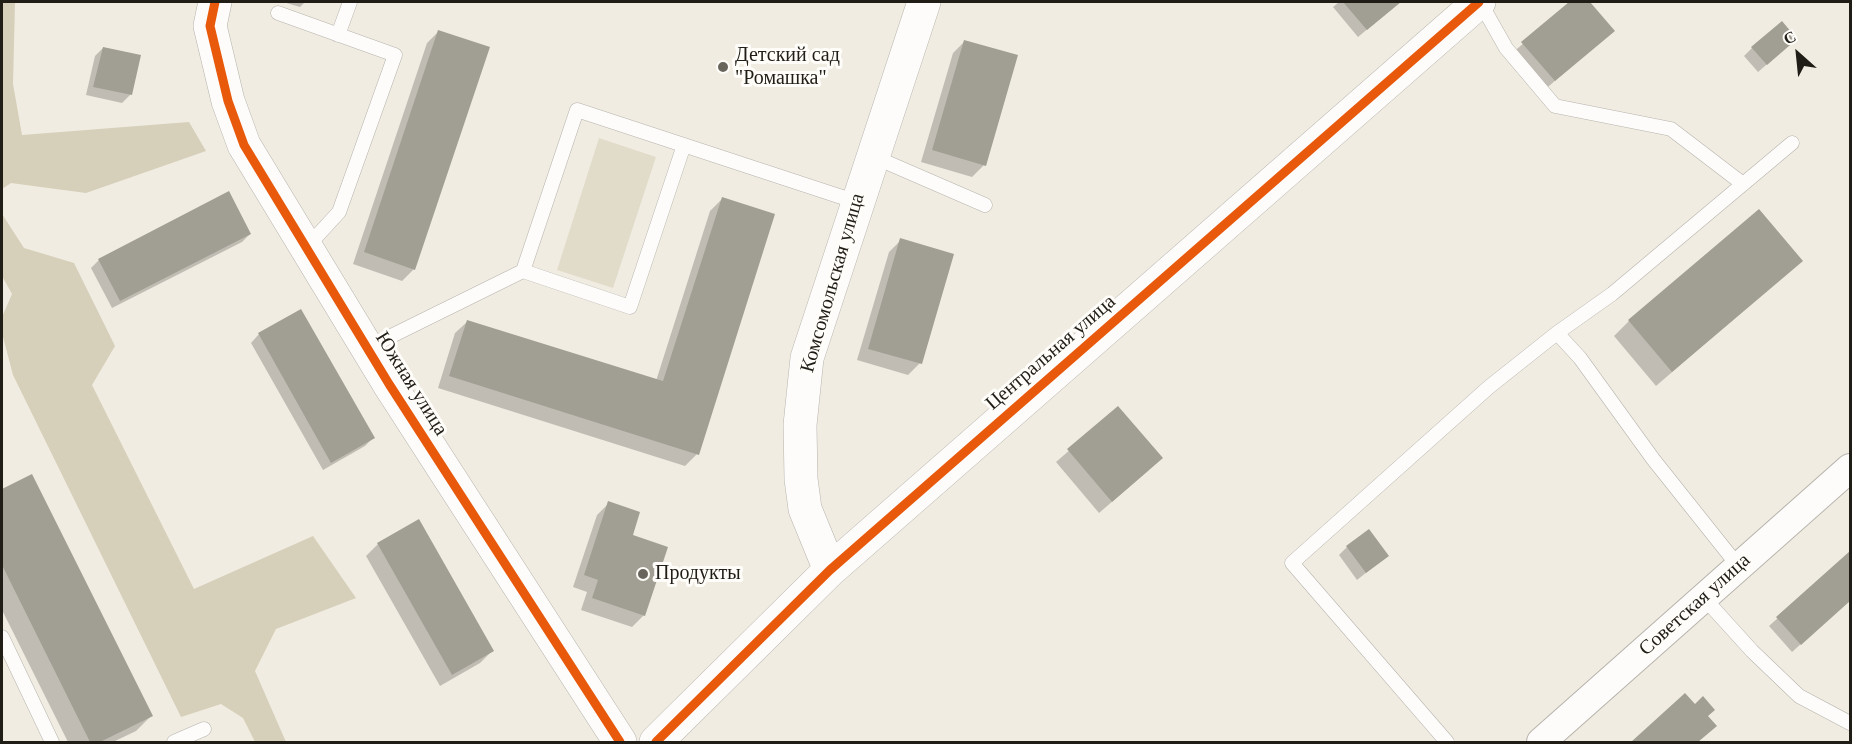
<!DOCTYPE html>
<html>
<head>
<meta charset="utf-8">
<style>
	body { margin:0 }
	#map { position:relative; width:1852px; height:744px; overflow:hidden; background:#f0ece2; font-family:Georgia,serif }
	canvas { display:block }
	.frame { position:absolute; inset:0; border:3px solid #201d16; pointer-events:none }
	.north { position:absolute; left:1768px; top:24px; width:60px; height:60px; -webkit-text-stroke:4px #fffdf9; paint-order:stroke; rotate:333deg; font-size:16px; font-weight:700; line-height:24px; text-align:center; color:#201d16 }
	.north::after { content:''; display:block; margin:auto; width:21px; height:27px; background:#201d16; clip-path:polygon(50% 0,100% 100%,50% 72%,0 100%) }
</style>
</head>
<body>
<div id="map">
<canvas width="1852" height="744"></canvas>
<div class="frame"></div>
<div class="north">С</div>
</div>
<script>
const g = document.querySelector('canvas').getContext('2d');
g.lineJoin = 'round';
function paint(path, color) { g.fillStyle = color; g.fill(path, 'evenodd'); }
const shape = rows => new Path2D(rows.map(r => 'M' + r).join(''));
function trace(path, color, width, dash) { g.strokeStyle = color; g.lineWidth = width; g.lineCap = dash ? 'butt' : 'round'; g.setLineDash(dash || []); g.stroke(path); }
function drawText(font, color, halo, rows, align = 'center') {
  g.font = font + ' Georgia,serif'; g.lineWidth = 6; g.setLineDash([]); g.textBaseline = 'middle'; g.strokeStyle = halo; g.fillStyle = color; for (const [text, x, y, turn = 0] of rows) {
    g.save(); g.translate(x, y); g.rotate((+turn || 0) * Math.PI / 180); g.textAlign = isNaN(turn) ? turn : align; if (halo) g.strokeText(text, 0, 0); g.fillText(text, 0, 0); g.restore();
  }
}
paint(shape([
	[599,138,656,157,613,288,557,270]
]), '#e1dcca');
paint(shape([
	[2,2,15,2,13,84,22,135,189,122,206,151,86,193,11,183,2,189],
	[2,214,24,248,74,263,115,346,92,385,194,589,313,536,356,598,276,629,255,671,286,742,255,742,243,718,221,704,181,717,13,375,2,333,2,317,12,294,2,276]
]), '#d6cfb9');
paint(shape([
	[283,2,305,2,300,7],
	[1339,2,1400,2,1358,37,1333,7],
	[1571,2,1588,2,1613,31,1542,92,1510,55],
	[439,31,414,269,402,281,353,264,427,43],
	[965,41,984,165,972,177,921,162,953,53],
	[1787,47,1758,72,1744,56,1752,48],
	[103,48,139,56,130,95,122,103,86,95,95,56],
	[722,199,697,454,685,466,438,388,455,333,468,321,656,381,710,211],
	[250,234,242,242,112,308,91,268,99,260],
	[901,240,920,363,908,375,857,360,889,252],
	[1801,261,1656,386,1614,336,1629,321],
	[301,311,373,438,365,446,323,470,251,343,259,334],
	[1118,408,1149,470,1099,513,1056,462],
	[31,476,151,716,136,731,113,742,68,742,2,610,2,490],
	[609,503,631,536,644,615,632,627,581,610,587,592,573,587,597,515],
	[378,544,492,651,480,663,440,686,366,556],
	[1347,547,1387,556,1357,580,1339,555],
	[1850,553,1850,600,1792,652,1769,626],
	[1685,695,1715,726,1697,742,1633,742]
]), '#0003');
paint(shape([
	[1343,2,1401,2,1367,30],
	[1569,2,1590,2,1615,31,1555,81,1521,42],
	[1782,21,1797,39,1767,65,1751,47],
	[438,30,490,47,415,270,364,252],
	[964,40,1018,55,986,166,932,150],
	[103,47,141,55,132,95,93,87],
	[229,191,251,234,120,301,98,259],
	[722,197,775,214,699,455,449,376,467,320,663,381],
	[1759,209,1803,261,1672,372,1628,320],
	[900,238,954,254,922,364,868,349],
	[301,309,375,438,331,463,258,333],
	[1118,406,1163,458,1112,502,1067,449],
	[32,474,153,716,100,742,90,742,2,565,2,489],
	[608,501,640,512,633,535,668,547,645,616,592,598,598,580,584,575],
	[419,519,494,651,452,675,377,543],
	[1369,529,1389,556,1366,573,1346,546],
	[1850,551,1850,601,1801,645,1776,617],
	[1685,693,1695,704,1703,696,1715,710,1708,716,1717,726,1698,742,1631,742]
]), '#a19e93');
const lane = shape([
	[1480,2,1506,48,1555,106,1671,129,1743,184],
	[278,13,395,55,339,212,306,248],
	[338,35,350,2],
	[872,156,985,205],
	[523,271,630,307,684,145],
	[1557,333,1580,358,1653,459,1739,567],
	[367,348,523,271,577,110,857,202],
	[1704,598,1752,651,1799,696,1850,723],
	[2,637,52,742],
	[174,742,204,729],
	[1447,742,1292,563,1489,387,1557,333,1612,294,1792,143]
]);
const street = shape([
	[1541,742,1850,468]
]);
const secondary = shape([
	[215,2,210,26,228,101,244,145,389,384,620,742],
	[830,570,805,509,801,479,800,425,807,358,924,2],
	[656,742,830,570,1479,2]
]);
trace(lane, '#b6b3ab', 15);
trace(street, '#b6b3ab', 30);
trace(secondary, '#b6b3ab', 34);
trace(lane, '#fdfcfb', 14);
trace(street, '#fdfcfb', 28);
trace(secondary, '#fdfcfb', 33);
trace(shape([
	[215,2,210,26,228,101,244,145,389,384,620,742],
	[656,742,830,570,1479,2]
]), '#e8590c', 9);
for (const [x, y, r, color] of [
	[723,67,6,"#69655d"],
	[643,574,6,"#69655d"]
]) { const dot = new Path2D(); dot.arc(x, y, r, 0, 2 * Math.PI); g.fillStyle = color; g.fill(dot); trace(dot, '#fffdf9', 2); }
drawText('20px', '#201d16', '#fffdf9', [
	["Детский сад",735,56],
	["\"Ромашка\"",735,79],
	["Продукты",655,574]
], 'left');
drawText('20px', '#201d16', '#fffdf9', [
	["Комсомольская улица",833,283,-74],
	["Центральная улица",1051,353,-41],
	["Южная улица",411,384,58],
	["Советская улица",1695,605,-42]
]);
</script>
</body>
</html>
